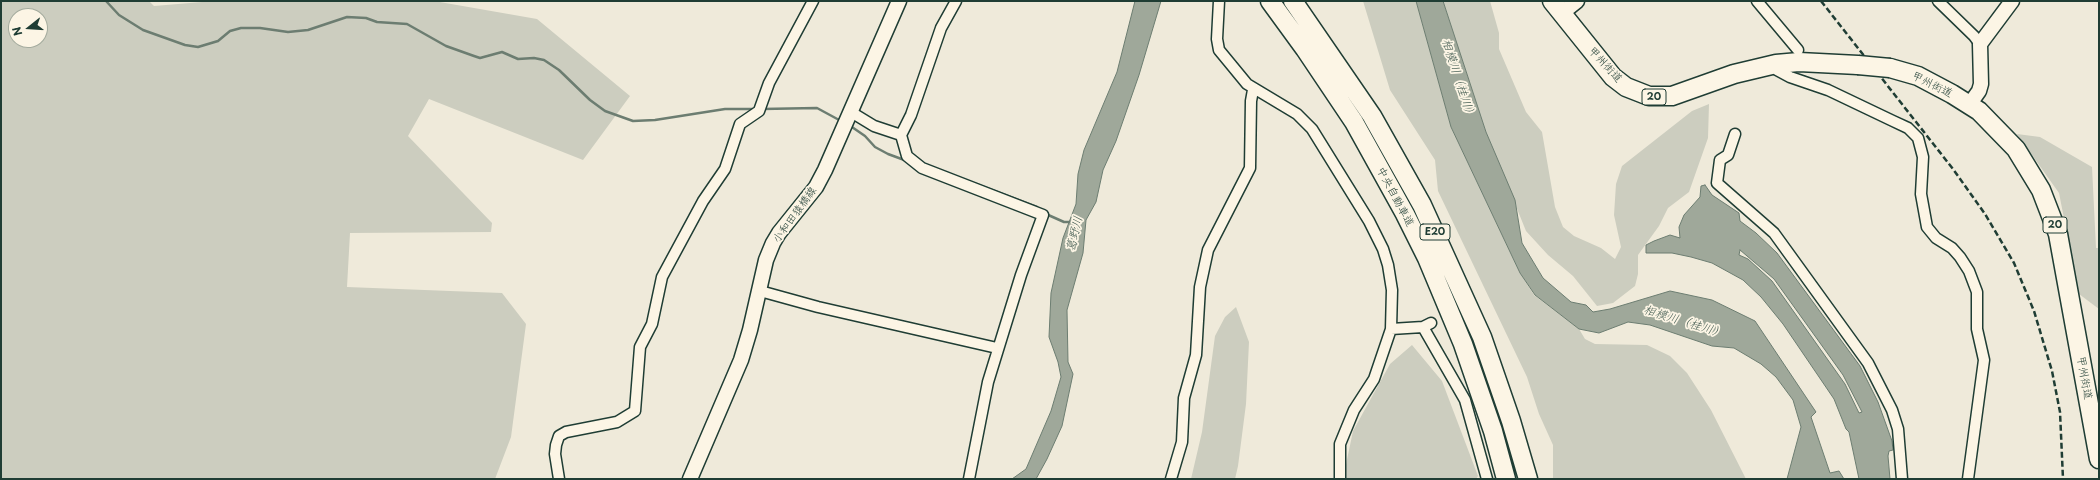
<!DOCTYPE html>
<html>
<head>
<meta charset="utf-8">
<style>
	body { margin:0 }
	#map { position:relative; width:2100px; height:480px; overflow:hidden; background:#efeada; font-family:"Playpen Sans",sans-serif }
	canvas { display:block }
	.frame { position:absolute; inset:0; border:2px solid #1f3d34; pointer-events:none }
	.north { position:absolute; left:8px; top:8px; width:40px; height:40px; box-sizing:border-box; background:#fcf5e5; border:1px solid #a4ab9e; border-radius:50%; rotate:253deg; font-size:11px; font-weight:700; line-height:16px; text-align:center; color:#1f3d34 }
	.north::after { content:''; display:block; margin:auto; width:14px; height:18px; background:#1f3d34; clip-path:polygon(50% 0,100% 100%,50% 72%,0 100%) }
</style>
</head>
<body>
<div id="map">
<canvas width="2100" height="480"></canvas>
<div class="frame"></div>
<div class="north">N</div>
</div>
<script>
const g = document.querySelector('canvas').getContext('2d');
g.lineJoin = 'round';
function paint(path, color) { g.fillStyle = color; g.fill(path, 'evenodd'); }
const shape = rows => new Path2D(rows.map(r => 'M' + r).join(''));
function trace(path, color, width, dash) { g.strokeStyle = color; g.lineWidth = width; g.lineCap = dash ? 'butt' : 'round'; g.setLineDash(dash || []); g.stroke(path); }
function drawText(font, color, halo, rows, align = 'center') {
  g.font = font + ' "Playpen Sans","Klee One",sans-serif'; g.lineWidth = 3.5; g.setLineDash([]); g.textBaseline = 'middle'; g.strokeStyle = halo; g.fillStyle = color; for (const [text, x, y, turn = 0] of rows) {
    g.save(); g.translate(x, y); g.rotate((+turn || 0) * Math.PI / 180); g.textAlign = isNaN(turn) ? turn : align; if (halo) g.strokeText(text, 0, 0); g.fillText(text, 0, 0); g.restore();
  }
}
paint(shape([
	[1,1,149,1,154,6,214,1,434,1,537,19,630,96,583,160,429,99,408,136,492,223,491,232,350,233,347,287,502,293,526,324,511,437,495,479,1,479],
	[16,16,40,16,40,40,16,40],
	[1363,1,1416,1,1451,127,1520,273,1534,295,1579,329,1585,339,1595,344,1647,345,1670,356,1687,373,1711,410,1746,479,1553,479,1553,445,1539,414,1527,377,1438,191,1435,160,1390,90],
	[1443,1,1490,1,1499,33,1499,49,1526,112,1542,132,1555,207,1563,227,1574,236,1601,248,1615,259,1621,247,1614,215,1616,184,1622,166,1692,111,1709,104,1708,138,1689,192,1668,208,1659,226,1638,255,1638,274,1635,286,1613,303,1597,306,1573,276,1548,255,1526,231,1486,132],
	[2017,134,2040,137,2092,167,2096,248,2099,248,2099,309,2079,294,2059,193],
	[1236,307,1249,342,1246,404,1238,466,1235,479,1191,479,1202,432,1215,336,1225,317],
	[1412,345,1442,381,1478,476,1476,479,1345,479,1344,474,1353,431,1390,364]
]), '#cccdbf');
const water = shape([
	[1135,1,1161,1,1139,75,1116,141,1103,170,1096,202,1086,220,1083,253,1067,310,1068,362,1073,374,1062,426,1047,459,1036,479,1012,479,1026,469,1051,411,1061,377,1058,362,1049,337,1051,293,1063,238,1076,204,1078,174,1084,150,1117,72,1135,1],
	[1416,1,1443,1,1486,132,1515,200,1522,243,1543,278,1571,302,1586,305,1593,312,1610,309,1670,291,1712,300,1755,321,1816,412,1811,417,1830,473,1839,471,1844,479,1787,479,1801,427,1793,400,1776,377,1761,364,1734,348,1712,346,1650,325,1628,322,1599,333,1579,329,1535,295,1520,273,1451,127,1416,1],
	[1705,185,1712,195,1739,213,1740,221,1756,233,1777,253,1860,366,1878,402,1892,441,1893,450,1889,451,1888,456,1890,479,1859,479,1849,432,1846,429,1834,399,1783,324,1761,297,1743,280,1712,263,1691,257,1672,253,1646,253,1646,245,1654,241,1670,235,1680,238,1679,227,1684,215,1700,197,1701,186,1705,185],
	[1740,250,1774,279,1843,375,1862,412,1859,413,1845,384,1772,281,1748,259,1739,255,1740,250]
]);
paint(water, '#9fa89a');
trace(water, '#6c7d71', 1);
trace(shape([
	[106,1,119,15,143,30,185,45,198,47,218,41,230,31,241,28,260,28,288,32,308,30,347,17,366,18,377,22,407,24,446,46,474,56,480,58,502,52,518,59,534,58,544,60,559,70,590,100,605,111,633,121,655,120,725,109,755,109],
	[762,109,817,108,841,121],
	[849,125,865,136,875,147,888,154,907,161],
	[976,184,1037,207],
	[1046,214,1064,222,1071,222]
]), '#6c7d71', 2.5);
const street = shape([
	[956,1,941,28,911,115,901,135,907,156,922,168,1043,215,1021,275,988,382,969,479],
	[1219,1,1217,39,1219,50,1247,84,1297,114,1312,129,1369,221,1383,249,1388,265,1392,290,1391,329,1374,379,1354,410,1340,444,1340,479],
	[1757,1,1798,50],
	[1938,1,1974,36,1980,44],
	[1776,64,1777,70,1790,77,1828,90,1893,121,1908,128,1918,138,1923,157,1921,194,1927,227,1936,238,1952,248,1960,257,1969,271,1977,292,1977,329,1984,360,1968,479],
	[851,112,874,126,901,135],
	[1735,134,1728,155,1720,160,1717,183,1774,233,1868,363,1892,410,1898,429,1902,479],
	[760,291,818,307,997,348],
	[1423,327,1465,400,1487,479],
	[1391,329,1423,327,1431,323],
	[559,479,555,454,556,445,559,436,566,432,617,422,635,411,640,347,652,324,662,277,703,201,725,169,740,124,759,111,769,83,813,1],
	[1171,479,1182,442,1184,398,1196,355,1200,287,1208,250,1250,168,1251,101,1253,90]
]);
const secondary = shape([
	[1562,13,1577,1],
	[1969,105,1979,91,1981,84,1980,44,2012,1],
	[690,479,741,360,750,330,766,260,773,243,779,233,816,187,825,170,899,1]
]);
const highway = shape([
	[1270,1,1305,49,1354,122,1405,214,1427,258,1463,344,1493,431,1506,479],
	[1293,1,1372,116,1422,205,1482,337,1511,421,1528,479],
	[1552,1,1613,77,1626,87,1649,96,1672,96,1734,74,1776,64,1799,62,1858,65],
	[1890,68,1918,76,1952,94,1979,111,2016,149,2041,190,2058,234,2099,459]
]);
trace(street, '#1f3d34', 13);
trace(secondary, '#1f3d34', 17);
trace(highway, '#1f3d34', 21);
trace(street, '#fcf5e5', 10);
trace(secondary, '#fcf5e5', 14);
trace(highway, '#fcf5e5', 18);
trace(shape([
	[1821,1,1953,169,1985,214,2014,263,2034,311,2052,371,2060,412,2063,479]
]), '#1f3d34', 2.5, [6, 3]);
const highwayBridge = shape([
	[1858,65,1890,68]
]);
trace(highwayBridge, '#1f3d34', 21, []);
trace(highwayBridge, '#fcf5e5', 18);
for (const [x, y, w] of [
	[1654,97,24],
	[2055,225,24],
	[1435,232,30]
]) { const box = new Path2D(); box.roundRect(x - w / 2, y - 8, w, 16, 3); g.fillStyle = '#fcf5e5'; g.fill(box); trace(box, '#1f3d34', 1); }
drawText('bold 10px', '#1f3d34', null, [
	["20",1654,97],
	["20",2055,225],
	["E20",1435,232]
]);
drawText('11px', '#1f3d34', '#fcf5e5', [
	["甲州街道",1605,65,47],
	["甲州街道",1932,85,26],
	["中央自動車道",1395,197,62],
	["小和田猿橋線",795,215,-54],
	["甲州街道",2084,378,80]
]);
drawText('italic 12px', '#455d53', '#fcf5e5', [
	["相模川（桂川）",1458,79,72],
	["葛野川",1075,234,-77],
	["相模川（桂川）",1684,322,17]
]);
</script>
</body>
</html>
